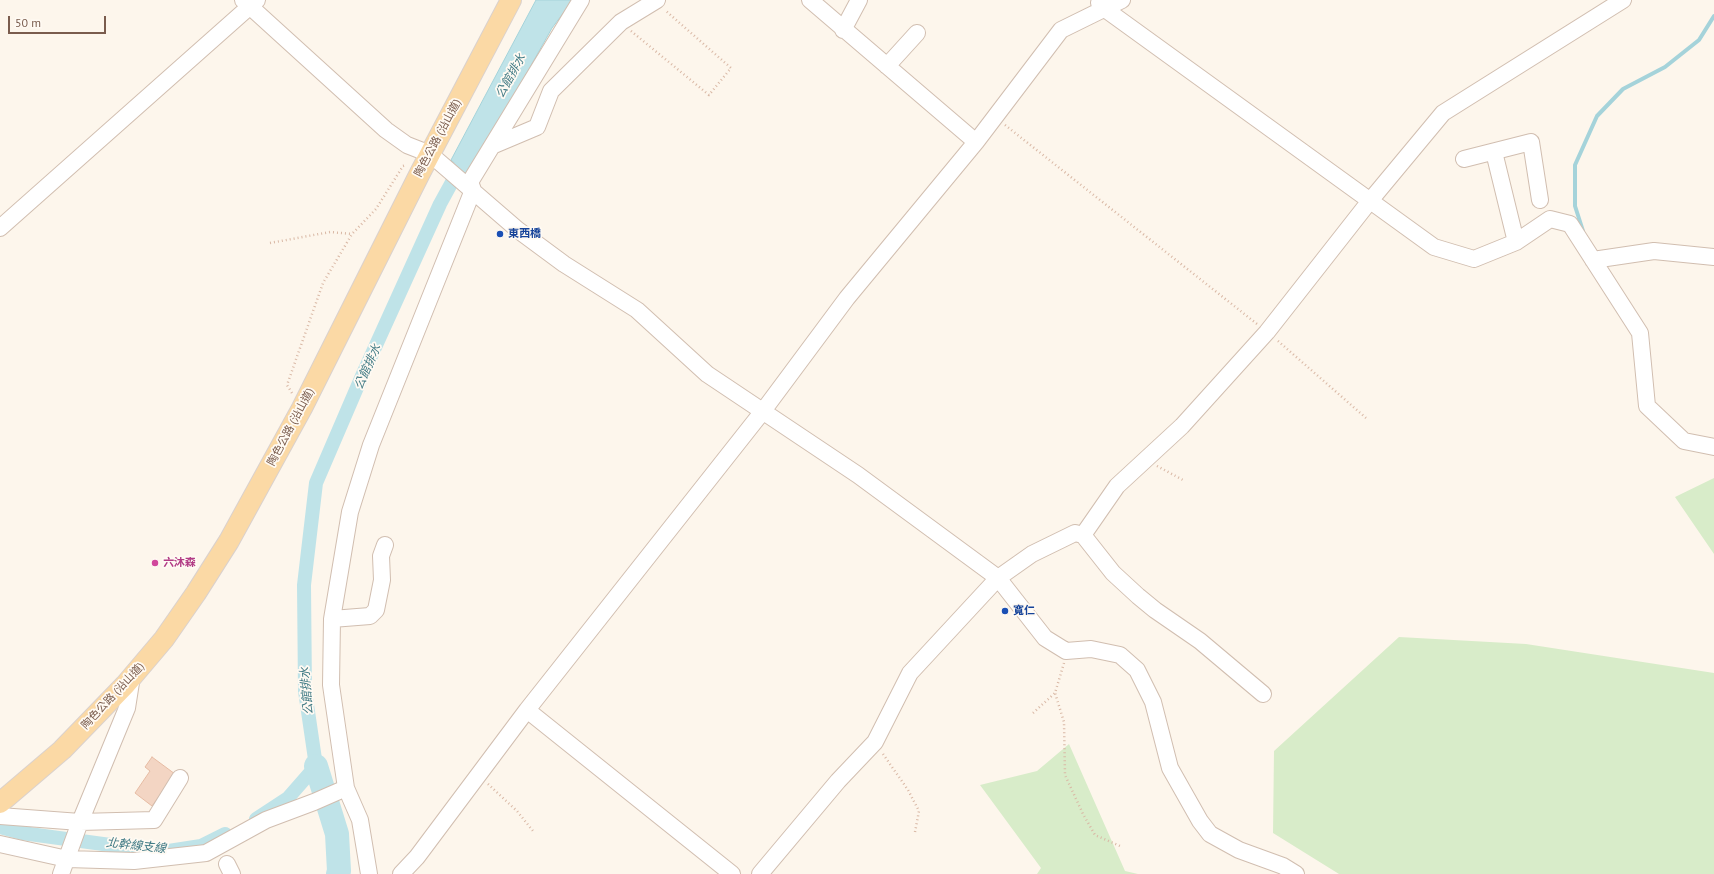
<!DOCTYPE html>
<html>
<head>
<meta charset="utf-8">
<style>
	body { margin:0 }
	#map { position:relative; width:1714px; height:874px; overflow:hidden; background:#fdf6ec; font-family:"PT Sans",sans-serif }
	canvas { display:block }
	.scale { position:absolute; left:8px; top:16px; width:98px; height:18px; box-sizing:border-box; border:2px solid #7a5c4d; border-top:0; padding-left:5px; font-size:12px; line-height:14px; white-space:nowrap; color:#7a5c4d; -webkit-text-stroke:3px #fffaf3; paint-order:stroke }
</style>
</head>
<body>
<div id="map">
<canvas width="1714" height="874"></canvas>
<div class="scale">50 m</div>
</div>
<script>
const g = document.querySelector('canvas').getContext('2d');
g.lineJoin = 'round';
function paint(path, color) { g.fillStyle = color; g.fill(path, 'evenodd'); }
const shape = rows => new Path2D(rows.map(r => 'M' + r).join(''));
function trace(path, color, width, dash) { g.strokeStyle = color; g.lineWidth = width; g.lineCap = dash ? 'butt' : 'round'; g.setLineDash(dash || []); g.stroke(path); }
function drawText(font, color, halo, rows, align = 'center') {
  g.font = font + ' "PT Sans","Noto Sans TC",sans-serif'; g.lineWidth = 3.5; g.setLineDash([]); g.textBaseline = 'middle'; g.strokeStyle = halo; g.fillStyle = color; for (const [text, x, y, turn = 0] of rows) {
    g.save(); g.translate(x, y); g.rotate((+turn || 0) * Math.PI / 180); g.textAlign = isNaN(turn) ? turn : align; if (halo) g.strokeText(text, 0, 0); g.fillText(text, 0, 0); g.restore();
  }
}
paint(shape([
	[1714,478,1714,554,1675,497],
	[1399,637,1526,644,1714,673,1714,874,1339,874,1273,833,1274,751],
	[1069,744,1125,871,1138,874,1037,874,1041,868,980,785,1037,771]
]), '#d8ecc9');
const water = shape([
	[536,0,573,0,552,28,469,176,451,160,536,0]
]);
paint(water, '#bfe3e8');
trace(water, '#a5d3da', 1);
trace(shape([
	[1583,231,1575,206,1575,165,1597,116,1623,89,1665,67,1699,40,1714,16]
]), '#a5d3da', 4);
trace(shape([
	[256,819,288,798,316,766,305,691,304,585,316,483,362,376,440,204,469,151],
	[0,827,22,833,162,852,201,846,225,834]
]), '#bfe3e8', 14);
trace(shape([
	[316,766,337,834,339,871,338,874]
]), '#bfe3e8', 24);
const building = shape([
	[152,757,175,774,152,806,135,793,150,771,145,767,152,757]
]);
paint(building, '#f3d5c3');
trace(building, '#e6bba3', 1);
const minor = shape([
	[243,0,386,130,407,145,430,154,518,230,564,264,637,310,707,374,858,475,998,578,1045,638,1066,651,1091,649,1120,655,1137,670,1153,702,1170,768,1200,821,1210,834,1239,850,1283,866,1296,874],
	[810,0,976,142],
	[1099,3,1105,9,1434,247,1474,259,1516,242,1550,219,1570,224,1640,333,1647,406,1684,441,1714,447],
	[843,30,859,0],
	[887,66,917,33],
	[492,146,537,127,551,91,621,22,657,0],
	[1494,152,1516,242],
	[1464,159,1531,142,1540,200],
	[0,228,257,0],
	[1593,260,1654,251,1714,257],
	[1083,535,1117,486,1182,426,1267,332,1369,202,1443,113,1623,0],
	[332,619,370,616,376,610,382,580,381,556,385,545],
	[527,710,732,874],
	[0,816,80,822,154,820,180,778],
	[0,844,67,859,134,861,206,853,266,820,314,802,346,788],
	[227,864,232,874],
	[61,874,80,822,127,708,132,676],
	[369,874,360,820,346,788,331,685,332,619,350,512,371,445,473,190,470,182,581,0],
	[401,874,417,857,527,710,763,411,847,298,976,142,1061,30,1122,0],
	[760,874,838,781,875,742,910,673,998,578,1032,554,1075,533,1083,535,1113,573,1138,596,1155,610,1200,641,1263,694]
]);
const major = shape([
	[0,803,62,750,125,685,164,639,196,593,229,541,302,408,420,173,511,0]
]);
trace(minor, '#d1beb0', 18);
trace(major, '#dad1cd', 22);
trace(shape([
	[631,31,709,95,731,68,666,11],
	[1005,125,1257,324],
	[270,243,330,232,352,234],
	[1278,341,1366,418],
	[292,393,287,385,323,283,352,234,376,209,403,166,406,165],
	[1157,466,1183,480],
	[1064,663,1055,693,1064,722,1065,775,1083,814,1095,835,1120,846],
	[1033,713,1055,693],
	[883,754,908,790,919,811,915,832],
	[488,784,517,811,533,831]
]), '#d9b8a5', 2.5, [1, 3]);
trace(minor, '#fff', 16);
trace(major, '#fbd9a5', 20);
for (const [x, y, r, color] of [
	[500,234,4,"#1a4fb4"],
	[155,563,4,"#d1479c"],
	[1005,611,4,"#1a4fb4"]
]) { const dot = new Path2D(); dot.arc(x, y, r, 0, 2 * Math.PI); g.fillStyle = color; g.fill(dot); trace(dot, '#fffaf3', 1.5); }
drawText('11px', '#7a5c4d', '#fffaf3', [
	["陶色公路 (沿山道)",438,138,-62],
	["陶色公路 (沿山道)",291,427,-62],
	["陶色公路 (沿山道)",113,696,-47]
]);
drawText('bold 11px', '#164399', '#fffaf3', [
	["東西橋",508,234],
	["寬仁",1013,611]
], 'left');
drawText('bold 11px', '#b23c85', '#fffaf3', [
	["六沐森",163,563]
], 'left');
drawText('italic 12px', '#437c86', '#fffaf3', [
	["公館排水",511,76,-61],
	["公館排水",368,367,-66],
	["公館排水",307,691,-95],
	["北幹線支線",136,846,6]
]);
</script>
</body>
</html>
